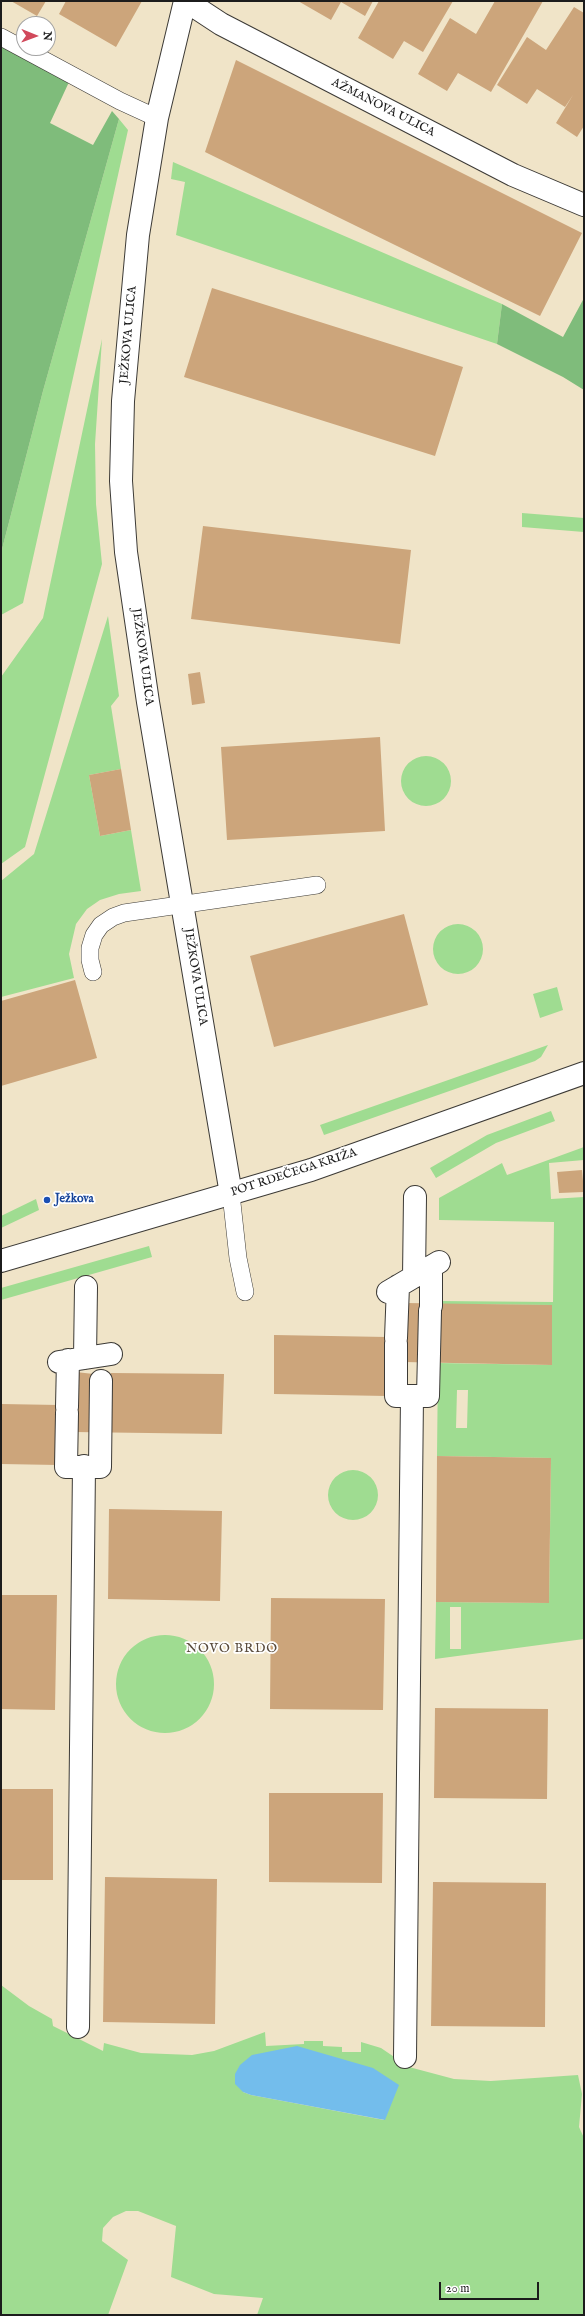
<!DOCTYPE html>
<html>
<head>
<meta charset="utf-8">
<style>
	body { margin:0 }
	#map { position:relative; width:585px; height:2316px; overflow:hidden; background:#f0e4c8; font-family:"IM FELL English",serif }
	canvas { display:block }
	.frame { position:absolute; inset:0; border:2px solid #1c1c1c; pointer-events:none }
	.north { position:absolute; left:16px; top:16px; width:40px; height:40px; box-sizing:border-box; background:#fff; border:1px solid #a4a4a4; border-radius:50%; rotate:91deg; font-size:11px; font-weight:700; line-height:16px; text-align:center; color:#1c1c1c }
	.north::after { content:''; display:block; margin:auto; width:14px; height:18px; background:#d1495b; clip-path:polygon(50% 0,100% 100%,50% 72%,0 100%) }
	.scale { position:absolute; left:439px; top:2282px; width:100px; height:18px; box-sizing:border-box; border:2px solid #1c1c1c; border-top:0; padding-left:5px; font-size:12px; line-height:14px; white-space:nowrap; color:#1c1c1c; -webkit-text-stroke:3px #fff; paint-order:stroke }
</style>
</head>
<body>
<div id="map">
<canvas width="585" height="2316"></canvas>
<div class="frame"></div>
<div class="north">N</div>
<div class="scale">20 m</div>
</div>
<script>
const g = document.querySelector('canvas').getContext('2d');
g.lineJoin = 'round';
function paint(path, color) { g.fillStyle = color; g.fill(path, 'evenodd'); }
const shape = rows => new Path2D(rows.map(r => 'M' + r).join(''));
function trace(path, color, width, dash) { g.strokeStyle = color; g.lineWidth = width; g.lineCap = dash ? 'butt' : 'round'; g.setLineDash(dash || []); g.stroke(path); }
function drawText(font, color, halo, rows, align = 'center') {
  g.font = font + ' "IM FELL English",serif'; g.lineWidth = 3.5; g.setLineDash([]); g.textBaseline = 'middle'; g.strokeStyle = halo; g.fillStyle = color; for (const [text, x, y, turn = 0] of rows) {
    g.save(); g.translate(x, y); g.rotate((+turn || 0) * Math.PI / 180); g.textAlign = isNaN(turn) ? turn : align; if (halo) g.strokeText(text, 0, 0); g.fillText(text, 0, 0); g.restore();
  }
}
paint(shape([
	[119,119,128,130,23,603,1,615,1,553,43,391],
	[173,162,502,304,497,344,176,235,185,182,171,179],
	[102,339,95,444,96,504,102,564,25,847,1,864,1,677,43,618],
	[522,513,584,518,584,532,522,527],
	[108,616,119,696,111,706,121,769,89,775,100,836,131,830,141,891,119,894,100,900,87,909,76,924,69,954,74,978,1,997,1,881,34,854],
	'401 781a25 25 0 1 1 50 0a25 25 0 1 1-50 0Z',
	'433 949a25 25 0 1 1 50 0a25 25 0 1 1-50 0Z',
	[557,987,563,1010,540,1018,533,994],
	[548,1045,541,1057,535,1061,324,1135,320,1125],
	[551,1111,555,1121,496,1143,436,1178,430,1168,487,1135],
	[584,1147,584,1160,549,1163,551,1199,584,1197,584,1639,435,1659,436,1602,549,1603,551,1458,437,1456,438,1363,552,1365,552,1305,439,1304,438,1301,553,1302,554,1222,439,1220,439,1198,502,1163,507,1175],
	[457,1390,468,1390,467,1428,456,1428],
	[450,1607,461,1607,461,1649,450,1649],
	[36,1199,39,1210,1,1228,1,1216],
	[149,1246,152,1257,1,1300,1,1288],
	'328 1495a25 25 0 1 1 50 0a25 25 0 1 1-50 0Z',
	'116 1684a49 49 0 1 1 98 0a49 49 0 1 1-98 0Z',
	[1,1985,29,2006,52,2019,53,2026,103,2051,104,2043,141,2053,192,2055,214,2051,265,2032,266,2046,304,2044,304,2041,323,2041,323,2046,342,2047,342,2052,361,2052,361,2042,381,2048,409,2067,454,2079,491,2081,578,2075,582,2094,579,2127,584,2138,584,2315,257,2315,263,2298,214,2294,171,2277,176,2226,138,2211,126,2211,113,2217,103,2228,102,2241,128,2260,108,2315,1,2315],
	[398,2085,384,2120,251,2095,243,2092]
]), '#9fdc91');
paint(shape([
	[1,33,69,82,50,123,93,145,112,111,119,119,43,391,1,553],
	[584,298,584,390,563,377,497,344,502,304,563,337]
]), '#7fbc7b');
paint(shape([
	[297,2046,373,2068,399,2085,385,2120,251,2095,243,2092,235,2084,235,2074,240,2065,252,2055]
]), '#73bdec');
paint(shape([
	[11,1,46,1,37,16],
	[66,1,142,1,116,47,59,14],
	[298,1,373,1,365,16,341,2,331,20],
	[379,1,453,1,423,52,404,41,393,59,358,38],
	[495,1,543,1,491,92,458,73,447,91,418,74,450,18,476,34],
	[574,7,584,13,584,126,577,137,556,123,573,95,565,107,537,89,527,104,497,85,527,37,546,50],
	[236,60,582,233,540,316,205,152],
	[212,288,463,367,435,456,184,377],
	[203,526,411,550,400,644,191,619],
	[200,672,205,703,192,705,188,674],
	[380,737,385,831,227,840,221,747],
	[121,769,131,830,100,836,89,775],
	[404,914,428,1005,274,1047,250,956],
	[75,980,97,1058,1,1086,1,1001],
	[582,1170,584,1192,559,1193,557,1172],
	[405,1303,552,1305,552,1365,404,1362,387,1396,274,1394,274,1335,387,1337],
	[76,1372,111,1376,111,1373,224,1374,222,1434,75,1432,58,1465,1,1464,1,1404,59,1405],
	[437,1456,551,1458,549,1603,436,1602],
	[109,1509,222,1511,220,1601,108,1599],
	[1,1595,57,1595,55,1710,1,1709],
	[271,1598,385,1599,383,1710,270,1709],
	[435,1708,548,1709,547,1799,434,1798],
	[1,1789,53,1789,53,1880,1,1880],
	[269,1793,383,1793,382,1883,269,1882],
	[105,1877,217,1879,215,2024,103,2022],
	[433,1882,546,1883,545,2027,431,2026]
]), '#cca57b');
const service = shape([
	[1,37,120,101,157,118],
	[93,972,90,960,90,948,94,935,101,925,113,917,124,913,317,885],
	[231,1194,238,1258,245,1292]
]);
const pedestrian = shape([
	[414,1277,415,1197],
	[388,1292,439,1262],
	[431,1306,431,1267],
	[396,1338,398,1286],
	[396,1344,396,1396,428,1396,430,1311],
	[85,1358,86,1287],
	[59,1362,111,1354],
	[67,1407,68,1360],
	[67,1413,66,1467,100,1467,101,1381],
	[78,2027,84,1466],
	[405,2057,412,1396]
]);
const minor = shape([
	[185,1,157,118,138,235,123,401,121,481,126,552,148,702,231,1194],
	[186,1,221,24,513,175,584,205]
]);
const secondary = shape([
	[1,1261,311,1170,584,1073]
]);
trace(service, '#3c3a36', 18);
trace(pedestrian, '#3c3a36', 24);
trace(minor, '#3c3a36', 24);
trace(secondary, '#3c3a36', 24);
trace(service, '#fff', 17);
trace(pedestrian, '#fff', 22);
trace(minor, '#fff', 22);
trace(secondary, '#fff', 22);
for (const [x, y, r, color] of [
	[47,1200,4,"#1a4fb4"]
]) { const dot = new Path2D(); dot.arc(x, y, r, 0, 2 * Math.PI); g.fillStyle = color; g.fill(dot); trace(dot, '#fff', 1.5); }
drawText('12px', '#1c1c1c', '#fff', [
	["AŽMANOVA ULICA",383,108,27],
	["JEŽKOVA ULICA",129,335,-85],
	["JEŽKOVA ULICA",142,657,82],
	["JEŽKOVA ULICA",195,977,81],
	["POT RDEČEGA KRIŽA",294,1173,-18]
]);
drawText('bold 12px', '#164399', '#fff', [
	["Ježkova",55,1200]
], 'left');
g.letterSpacing = '1px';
drawText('13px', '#5a4c3d', '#fff', [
	["NOVO BRDO",232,1649]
]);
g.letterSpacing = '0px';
</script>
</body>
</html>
